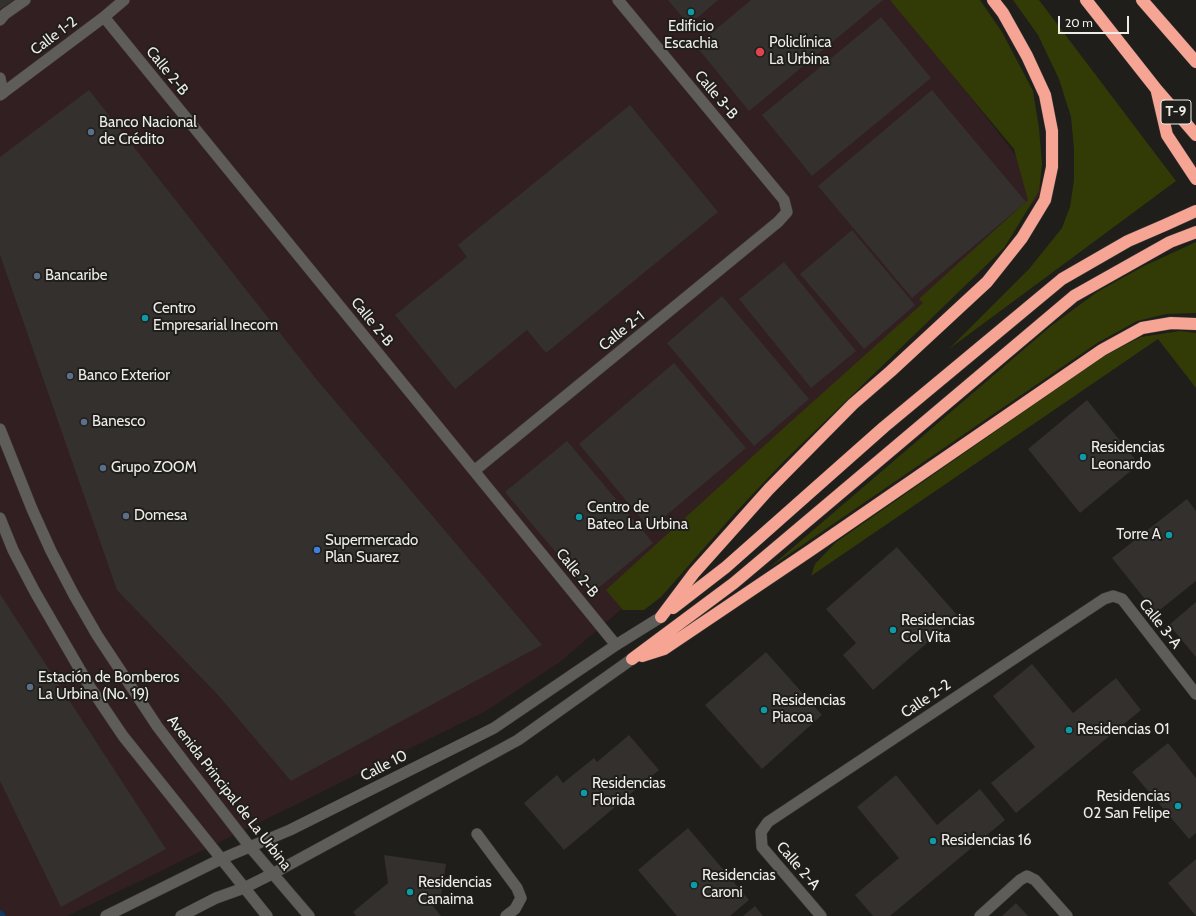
<!DOCTYPE html>
<html>
<head>
<meta charset="utf-8">
<style>
	body { margin:0 }
	#map { position:relative; width:1196px; height:916px; overflow:hidden; background:#1f1e1a; font-family:Cabin,sans-serif }
	canvas { display:block }
	.scale { position:absolute; left:1058px; top:16px; width:71px; height:18px; box-sizing:border-box; border:2px solid #edece9; border-top:0; padding-left:5px; font-size:12px; line-height:14px; white-space:nowrap; color:#edece9; -webkit-text-stroke:3px #1f1e1a; paint-order:stroke }
</style>
</head>
<body>
<div id="map">
<canvas width="1196" height="916"></canvas>
<div class="scale">20 m</div>
</div>
<script>
const g = document.querySelector('canvas').getContext('2d');
g.lineJoin = 'round';
function paint(path, color) { g.fillStyle = color; g.fill(path, 'evenodd'); }
const shape = rows => new Path2D(rows.map(r => 'M' + r).join(''));
function trace(path, color, width, dash) { g.strokeStyle = color; g.lineWidth = width; g.lineCap = dash ? 'butt' : 'round'; g.setLineDash(dash || []); g.stroke(path); }
function drawText(font, color, halo, rows, align = 'center') {
  g.font = font + ' Cabin,sans-serif'; g.lineWidth = 4; g.setLineDash([]); g.textBaseline = 'middle'; g.strokeStyle = halo; g.fillStyle = color; for (const [text, x, y, turn = 0] of rows) {
    g.save(); g.translate(x, y); g.rotate((+turn || 0) * Math.PI / 180); g.textAlign = isNaN(turn) ? turn : align; if (halo) g.strokeText(text, 0, 0); g.fillText(text, 0, 0); g.restore();
  }
}
paint(shape([
	[0,0,891,0,973,100,1044,192,948,292,638,595,560,662,486,711,163,870,67,916,0,916]
]), '#321f21');
paint(shape([
	[890,0,980,0,1002,32,1033,91,1039,128,1042,164,1039,191,1004,248,785,460,734,514,661,597,644,610,623,610,606,590,776,435,923,303,919,299,1028,200,1014,149],
	[1013,0,1039,0,1176,181,949,349,1029,269,1062,228,1070,207,1074,180,1074,149,1071,117,1059,79,1038,35],
	[1196,242,1196,313,1166,314,1137,321,1097,343,769,568,1051,326,1097,292,1144,266],
	[1180,331,1196,333,1196,388,1158,339,811,576,815,564,835,543,1104,356,1141,337]
]), '#323b05');
trace(shape([
	[0,914,2,916]
]), '#0d3a5d', 7);
paint(shape([
	[0,0,14,0,0,9],
	[668,0,718,0,689,25],
	[751,0,883,0,749,111,696,46],
	[881,17,931,78,812,176,762,115],
	[89,90,317,380,542,645,291,781,218,695,117,590,0,255,0,157],
	[932,90,1026,202,912,298,818,186],
	[630,105,718,212,546,353,527,330,455,389,395,315,467,257,458,245],
	[852,230,915,305,864,349,800,274],
	[784,262,856,351,811,388,739,299],
	[722,296,809,399,754,446,667,343],
	[674,363,746,448,650,529,579,444],
	[1087,400,1139,464,1080,513,1028,449],
	[567,441,653,543,591,594,505,492],
	[1187,499,1196,511,1196,581,1156,613,1112,558],
	[897,547,958,616,873,690,843,655,856,643,826,609],
	[0,594,166,849,61,907,0,781],
	[1196,602,1196,657,1169,625],
	[766,652,822,715,762,769,705,705],
	[1032,664,1073,713,1116,678,1141,710,1016,813,991,783,1035,747,993,696],
	[629,735,659,770,564,850,524,803,557,775,563,783,594,758,597,762],
	[1168,743,1196,778,1196,833,1189,839,1132,772],
	[896,775,937,825,980,789,1005,820,890,916,873,916,855,895,899,858,857,807],
	[688,828,749,900,730,916,677,916,638,870],
	[384,855,446,864,440,902,429,901,441,916,356,916,353,912,388,883],
	[1196,859,1196,916,1168,883],
	[1016,903,1028,916,1002,916],
	[755,906,763,916,743,916]
]), '#34302d');
const service = shape([
	[0,20,5,14,25,0],
	[0,78,3,93],
	[477,834,517,888,521,898,515,909,506,916],
	[980,916,1020,880,1027,876,1035,880,1067,916]
]);
const minor = shape([
	[104,17,616,645],
	[0,95,104,17,124,0],
	[474,471,778,222,787,212,784,200,618,0],
	[106,916,221,859,290,830,494,728,616,645,661,617],
	[181,916,216,898,244,888,272,874,518,740,632,659],
	[821,916,762,847,761,832,768,822,1104,599,1113,596,1122,599,1196,694]
]);
const secondary = shape([
	[0,429,32,509,51,551,74,595,97,635,157,726,188,767,250,847,309,916],
	[0,518,13,550,35,592,90,687,123,736,267,916]
]);
const motorway = shape([
	[1086,0,1157,90,1196,135],
	[1142,0,1196,62],
	[1157,92,1167,135,1196,179],
	[673,608,726,567,884,427,1062,279,1128,241,1165,225,1196,211],
	[661,617,694,573,769,489,853,404,891,371,987,282,1022,238,1045,200,1052,167,1052,131,1045,95,1027,56,1003,13,993,0],
	[642,656,664,649,811,550,1102,350,1142,328,1171,323,1196,324],
	[632,659,734,583,1074,296,1170,242,1196,232]
]);
trace(service, '#3b3a37', 12);
trace(minor, '#3b3a37', 12);
trace(secondary, '#3b3a37', 12);
trace(motorway, '#3b3a37', 13);
trace(service, '#5f5d59', 11);
trace(minor, '#5f5d59', 11);
trace(secondary, '#5f5d59', 11);
trace(motorway, '#f6a494', 12);
for (const [x, y, r, color] of [
	[691,12,4,"#0f9aa8"],
	[760,52,5,"#e0444e"],
	[91,132,4,"#5c6f8a"],
	[37,276,4,"#5c6f8a"],
	[145,318,4,"#0f9aa8"],
	[70,376,4,"#5c6f8a"],
	[84,422,4,"#5c6f8a"],
	[1083,457,4,"#0f9aa8"],
	[103,468,4,"#5c6f8a"],
	[126,516,4,"#5c6f8a"],
	[579,517,4,"#0f9aa8"],
	[1169,535,4,"#0f9aa8"],
	[317,550,4,"#3f7fe0"],
	[893,630,4,"#0f9aa8"],
	[30,687,4,"#5c6f8a"],
	[764,710,4,"#0f9aa8"],
	[1069,730,4,"#0f9aa8"],
	[584,793,4,"#0f9aa8"],
	[1178,806,4,"#0f9aa8"],
	[933,841,4,"#0f9aa8"],
	[694,885,4,"#0f9aa8"],
	[410,892,4,"#0f9aa8"]
]) { const dot = new Path2D(); dot.arc(x, y, r, 0, 2 * Math.PI); g.fillStyle = color; g.fill(dot); trace(dot, '#1f1e1a', 1.5); }
for (const [x, y, w] of [
	[1176,112,30]
]) { const box = new Path2D(); box.roundRect(x - w / 2, y - 12, w, 24, 3); g.fillStyle = '#1f1e1a'; g.fill(box); trace(box, '#edece9', 1); }
drawText('bold 14px', '#edece9', null, [
	["T-9",1176,112]
]);
drawText('15px', '#edece9', '#1f1e1a', [
	["Edificio",691,27,"center"],
	["Escachia",691,44,"center"],
	["Policlínica",769,43],
	["La Urbina",769,60],
	["Banco Nacional",99,123],
	["de Crédito",99,140],
	["Bancaribe",45,276],
	["Centro",153,309],
	["Empresarial Inecom",153,326],
	["Banco Exterior",78,376],
	["Banesco",92,422],
	["Residencias",1091,448],
	["Leonardo",1091,465],
	["Grupo ZOOM",111,468],
	["Centro de",587,508],
	["Bateo La Urbina",587,525],
	["Domesa",134,516],
	["Torre A",1161,535,"right"],
	["Supermercado",325,541],
	["Plan Suarez",325,558],
	["Residencias",901,621],
	["Col Vita",901,638],
	["Estación de Bomberos",38,678],
	["La Urbina (No. 19)",38,695],
	["Residencias",772,701],
	["Piacoa",772,718],
	["Residencias 01",1077,730],
	["Residencias",592,784],
	["Florida",592,801],
	["Residencias",1170,797,"right"],
	["02 San Felipe",1170,814,"right"],
	["Residencias 16",941,841],
	["Residencias",702,876],
	["Caroni",702,893],
	["Residencias",418,883],
	["Canaima",418,900]
], 'left');
drawText('15px', '#edece9', '#1f1e1a', [
	["Calle 1-2",54,36,-37],
	["Calle 2-B",167,71,51],
	["Calle 3-B",716,95,50],
	["Calle 2-B",372,322,51],
	["Calle 2-1",622,331,-39],
	["Calle 2-B",577,573,51],
	["Calle 3-A",1160,624,52],
	["Calle 2-2",926,699,-34],
	["Calle 10",384,766,-27],
	["Avenida Principal de La Urbina",229,793,52],
	["Calle 2-A",798,866,49]
]);
</script>
</body>
</html>
